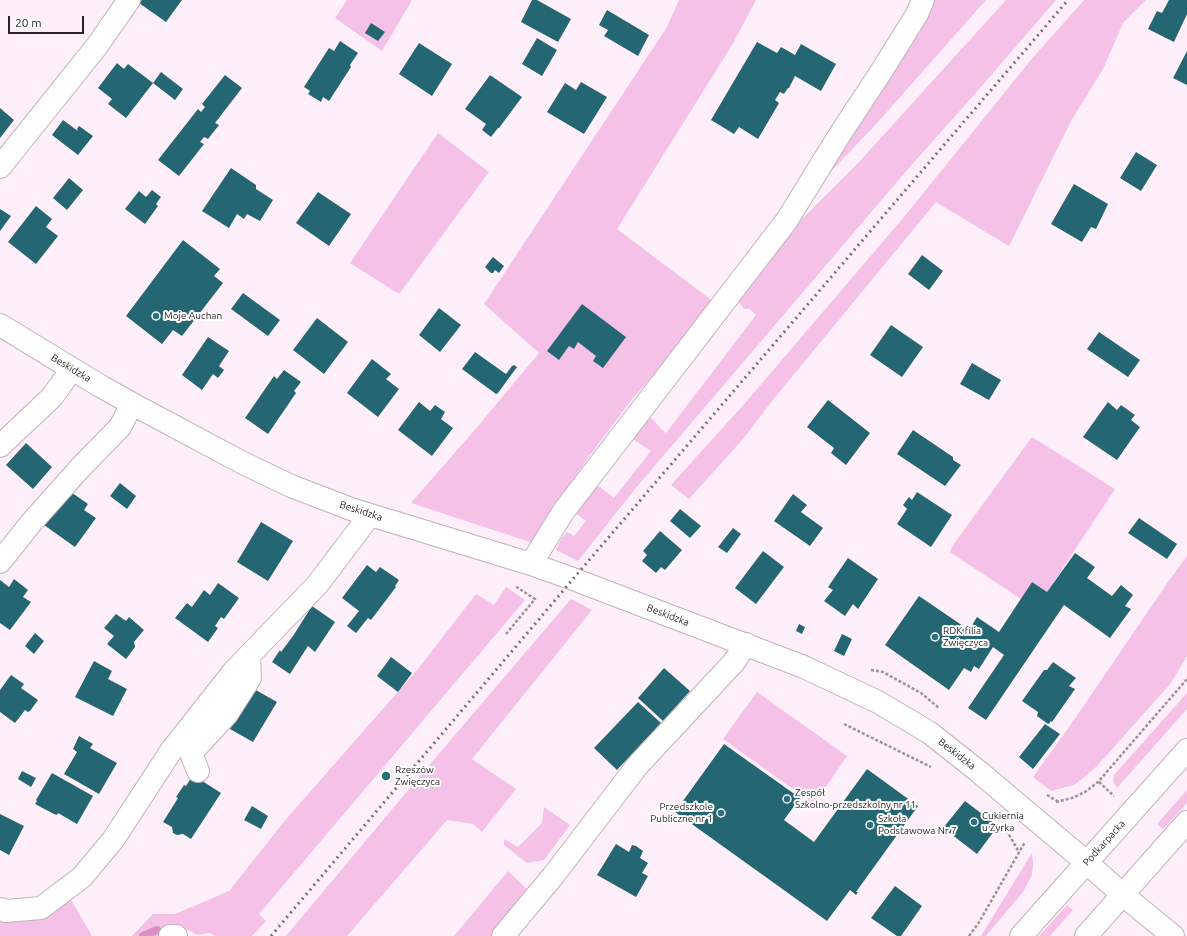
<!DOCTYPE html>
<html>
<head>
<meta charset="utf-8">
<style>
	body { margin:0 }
	#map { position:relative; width:1187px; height:936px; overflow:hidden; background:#ffeffa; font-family:Ubuntu,sans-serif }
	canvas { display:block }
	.scale { position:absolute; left:8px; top:16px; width:76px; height:18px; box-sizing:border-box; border:2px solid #2a2428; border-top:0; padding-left:5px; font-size:12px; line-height:14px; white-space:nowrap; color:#2a2428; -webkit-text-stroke:3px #fff; paint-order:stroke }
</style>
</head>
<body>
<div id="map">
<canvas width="1187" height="936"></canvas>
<div class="scale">20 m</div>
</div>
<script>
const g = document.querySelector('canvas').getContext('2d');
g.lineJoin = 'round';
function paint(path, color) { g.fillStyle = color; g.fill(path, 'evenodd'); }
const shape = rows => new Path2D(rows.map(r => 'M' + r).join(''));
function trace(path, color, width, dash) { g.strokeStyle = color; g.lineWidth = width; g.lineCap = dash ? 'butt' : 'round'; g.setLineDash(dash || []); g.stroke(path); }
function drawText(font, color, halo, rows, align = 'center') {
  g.font = font + ' Ubuntu,sans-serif'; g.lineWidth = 4; g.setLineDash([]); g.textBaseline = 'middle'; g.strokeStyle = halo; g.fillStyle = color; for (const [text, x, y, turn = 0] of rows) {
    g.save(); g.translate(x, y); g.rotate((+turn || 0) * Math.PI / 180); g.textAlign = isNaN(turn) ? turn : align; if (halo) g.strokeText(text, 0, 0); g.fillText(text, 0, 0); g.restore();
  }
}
paint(shape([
	[347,0,412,0,382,51,335,18],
	[679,0,756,0,732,45,617,229,714,302,669,357,633,398,590,455,530,542,411,503,478,426,539,353,484,304,667,27],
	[929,0,986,0,877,123,823,180],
	[1006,0,1056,0,974,95,908,169,635,489,578,561,556,550,561,539,567,532,574,536,586,521,572,510,592,486,600,487,614,498,651,451,633,439,647,416,653,419,660,428,666,433,756,315,750,309,744,309,738,301,791,230,859,162],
	[1084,0,1146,0,1123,23,1103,69,1071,121,1009,246,936,202,772,401,744,438,689,499,671,485,746,402,904,217,1030,61],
	[438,133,489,172,399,294,350,263],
	[1032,437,1115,489,1047,592,1032,582,1021,599,950,552,953,545],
	[1187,556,1187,656,1171,683,1097,766,1086,776,1074,785,1051,791,1033,777,1074,720,1168,582],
	[506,587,525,600,259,914,266,921,252,936,215,936,210,933,198,935,181,927,169,927,158,936,132,936,153,914,175,914,229,891,287,818,418,669,476,594,494,605],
	[571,599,592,610,472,759,516,789,482,832,473,824,447,820,347,936,286,936,420,776],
	[757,692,847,756,814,804,723,739],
	[1187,693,1187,709,1117,788,1113,782,1114,775],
	[1187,790,1187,803,1163,829,1157,824],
	[544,807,570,825,544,860,527,863,504,845,504,839,518,847,542,823],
	[1032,853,1033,863,1032,875,1023,892,986,936,981,936],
	[508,871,527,889,518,908,492,936,454,936],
	[70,898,92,936,0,936,0,918],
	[1067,905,1073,910,1050,936,1039,936]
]), '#f5c1e7');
trace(shape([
	[143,936,157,930]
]), '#da90c8', 8);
paint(shape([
	[142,0,182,0,166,22,139,3],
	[532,0,537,0,571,19,558,42,521,22],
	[1169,0,1187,0,1187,14,1174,42,1148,29,1157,11,1162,13],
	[607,10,649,35,638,56,604,36,608,30,599,25],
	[371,23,385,32,378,41,365,33],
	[537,38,557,50,542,76,522,64],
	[340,41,358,53,350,65,351,67,329,101,323,97,321,102,308,94,310,91,304,87,329,48,334,51],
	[757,42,777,53,781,47,795,55,801,44,836,64,821,91,795,76,789,88,788,88,784,94,780,92,775,100,779,103,758,139,739,127,734,134,711,120],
	[419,43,452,64,432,96,399,74],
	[1187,51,1187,85,1173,78],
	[117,63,124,69,128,64,153,83,126,118,108,104,112,99,98,88],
	[161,72,183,89,175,100,153,83],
	[225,75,242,88,215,123,219,125,208,139,204,137,200,142,204,144,179,176,158,160,198,109,201,112,205,107,202,104],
	[490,75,522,97,499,128,498,128,491,137,482,130,486,124,465,109],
	[581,82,607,97,584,134,547,112,565,83,576,90],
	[0,108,14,120,0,138],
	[63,120,78,131,77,129,79,126,93,136,78,155,52,135],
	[1136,152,1157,165,1141,191,1120,178],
	[231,168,256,185,256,189,273,200,260,221,247,214,244,219,237,214,229,228,202,211],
	[69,178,83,190,67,210,53,198],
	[1074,184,1108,204,1096,229,1091,227,1082,242,1051,224],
	[152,190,161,197,156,204,158,206,145,224,125,209,139,191,146,197],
	[318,192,351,214,329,246,296,223],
	[36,206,52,219,46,227,58,236,36,264,8,242],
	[0,209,11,216,0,231],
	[183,240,220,269,214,276,223,283,182,336,173,330,162,344,126,316],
	[922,255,943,271,929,290,908,274],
	[493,257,504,266,499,273,495,270,493,273,491,273,485,267],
	[243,293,280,320,268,336,231,309],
	[582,304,626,337,603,368,593,361,596,356,578,342,574,349,569,346,559,360,547,351],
	[439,308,461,325,440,352,419,335],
	[317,318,348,342,324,374,293,350],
	[891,325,923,347,902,377,870,355],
	[1099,332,1140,360,1128,377,1087,349],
	[208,337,229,351,219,366,224,370,218,378,213,374,202,390,182,375],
	[475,352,506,374,512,366,514,365,517,367,498,393,496,394,462,369],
	[372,359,391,374,386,379,399,389,378,417,347,393],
	[972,363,1001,380,989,400,960,384],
	[284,370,301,382,294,391,296,393,268,434,245,418,274,376,277,379],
	[828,400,870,433,846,465,831,453,834,448,807,427],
	[419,402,430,411,435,405,445,412,441,419,453,428,432,456,398,430],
	[1108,402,1117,410,1121,405,1135,415,1131,420,1140,427,1117,460,1083,437],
	[913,430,953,457,953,460,961,465,945,486,897,454],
	[26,443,52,467,33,489,6,465],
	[120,483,136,496,127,509,110,496],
	[68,490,88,504,84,510,96,518,75,547,44,525],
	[917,492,952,515,931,547,897,524,907,509,903,505,909,497,912,500],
	[793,494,807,505,801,512,823,528,810,546,774,521],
	[680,509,701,526,690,538,670,521],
	[1139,518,1177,544,1167,559,1128,533],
	[261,522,293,541,268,581,237,562],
	[733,528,741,534,727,553,718,547],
	[660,531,682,550,665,570,661,567,656,573,642,561,647,555,643,551],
	[763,551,784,567,756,604,735,588],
	[1075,553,1095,567,1087,578,1112,596,1121,585,1133,595,1125,606,1131,609,1110,638,1064,605,986,720,968,708,1004,655,993,647,979,669,974,666,971,672,964,668,949,690,885,645,919,596,969,630,977,617,999,632,1032,582,1047,592],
	[848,558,878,579,858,609,853,604,845,616,824,601,833,590,828,587],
	[367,565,376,572,380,567,399,580,395,586,396,587,371,620,368,618,356,633,347,626,359,611,342,598],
	[14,579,28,590,23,597,31,602,10,630,0,623,0,580,9,587],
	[218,583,239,598,224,619,221,617,215,626,218,628,208,642,175,618,187,603,192,607,204,590,210,595],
	[312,606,335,622,315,652,308,646,290,674,272,662,280,650,281,652,293,636],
	[116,614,126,621,129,617,144,630,134,642,135,647,126,659,107,644,114,636,104,628],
	[799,624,805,627,802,634,796,631],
	[35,633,44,641,34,654,25,646],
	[842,634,852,639,844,656,834,651],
	[391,657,412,673,398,692,377,676],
	[94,661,112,671,108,679,127,689,113,716,75,697],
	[1053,662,1076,678,1069,686,1075,689,1052,722,1050,721,1050,723,1048,724,1037,716,1038,712,1022,701,1044,670,1047,670],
	[664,668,690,691,663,721,638,698],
	[11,675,24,684,21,688,38,700,30,711,28,712,25,710,15,723,0,712,0,690],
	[254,689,277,702,253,742,230,729],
	[638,702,661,723,617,770,594,748],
	[1045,724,1060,734,1033,769,1019,757],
	[79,736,93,744,90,748,117,763,99,794,64,774,77,752,73,749],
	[724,744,800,798,784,820,814,842,867,769,918,806,856,892,858,892,856,895,850,890,827,921,675,812],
	[22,771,36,778,31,787,18,779],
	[52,773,93,796,77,824,58,813,57,815,54,814,35,804,37,801,36,800],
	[193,775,221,793,191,839,183,834,177,835,173,833,172,827,163,822,178,798,176,797,184,785,186,786],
	[965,801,998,826,977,854,943,828],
	[252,806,268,816,261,829,244,820],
	[0,814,24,826,9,855,0,850],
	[616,844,629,852,632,845,636,846,643,851,640,858,648,863,642,873,648,876,636,897,597,875],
	[895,886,922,906,901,936,897,936,871,918]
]), '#246772');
const minor = shape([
	[0,167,97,46,129,0],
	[0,325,102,387,138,407,243,463,291,486,351,509,531,564,573,579,804,667,878,702,930,733,978,771,1086,862,1123,895,1173,936],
	[0,446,52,397,72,369],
	[0,562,31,523,80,468,120,427,132,404],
	[531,564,563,512,787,220,842,131,881,72,917,14,923,0],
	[198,771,191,753,227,714,250,678,249,656],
	[0,909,6,911,41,908,82,877,113,840,171,751,234,671,317,585,370,515],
	[170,936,176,936],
	[503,936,553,876,638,765,734,662,746,644]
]);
const highway = shape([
	[1021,936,1187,750],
	[1086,936,1187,822]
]);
trace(minor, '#c0b1bc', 24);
trace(highway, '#c0b1bc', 24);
trace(shape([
	[506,634,535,599,515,586],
	[871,670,883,672,921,693,939,708],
	[844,724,931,767],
	[1099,782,1114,796],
	[1047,795,1057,801],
	[1056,802,1072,798,1085,792,1098,782,1187,679],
	[1004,826,1019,852],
	[969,936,978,924,1025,842]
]), '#9d9299', 2.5, [3, 2]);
trace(minor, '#fff', 22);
trace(highway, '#fff', 22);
trace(shape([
	[271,936,573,579,1068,0]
]), '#7b7178', 3, [2, 4]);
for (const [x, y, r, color] of [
	[156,316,4,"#28707c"],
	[935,637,4,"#28707c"],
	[386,776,5,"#28707c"],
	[787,799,4,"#28707c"],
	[721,813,4,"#28707c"],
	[974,822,4,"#28707c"],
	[870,825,4,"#28707c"]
]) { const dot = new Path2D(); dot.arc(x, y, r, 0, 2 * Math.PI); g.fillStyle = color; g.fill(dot); trace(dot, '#fff', 1.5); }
drawText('10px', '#2a2428', '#fff', [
	["Moje Auchan",164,316],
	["RDK filia",943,631],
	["Zwięczyca",943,643],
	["Rzeszów",395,770],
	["Zwięczyca",395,782],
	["Zespół",795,793],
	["Szkolno-przedszkolny nr 11",795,805],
	["Przedszkole",713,807,"right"],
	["Publiczne nr 1",713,819,"right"],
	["Cukiernia",982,816],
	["u Żyrka",982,828],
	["Szkoła",878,819],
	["Podstawowa Nr 7",878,831]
], 'left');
drawText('10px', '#2a2428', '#fff', [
	["Beskidzka",71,368,31],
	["Beskidzka",361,511,18],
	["Beskidzka",668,615,21],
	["Beskidzka",957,754,38],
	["Podkarpacka",1104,843,-48]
]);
</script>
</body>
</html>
